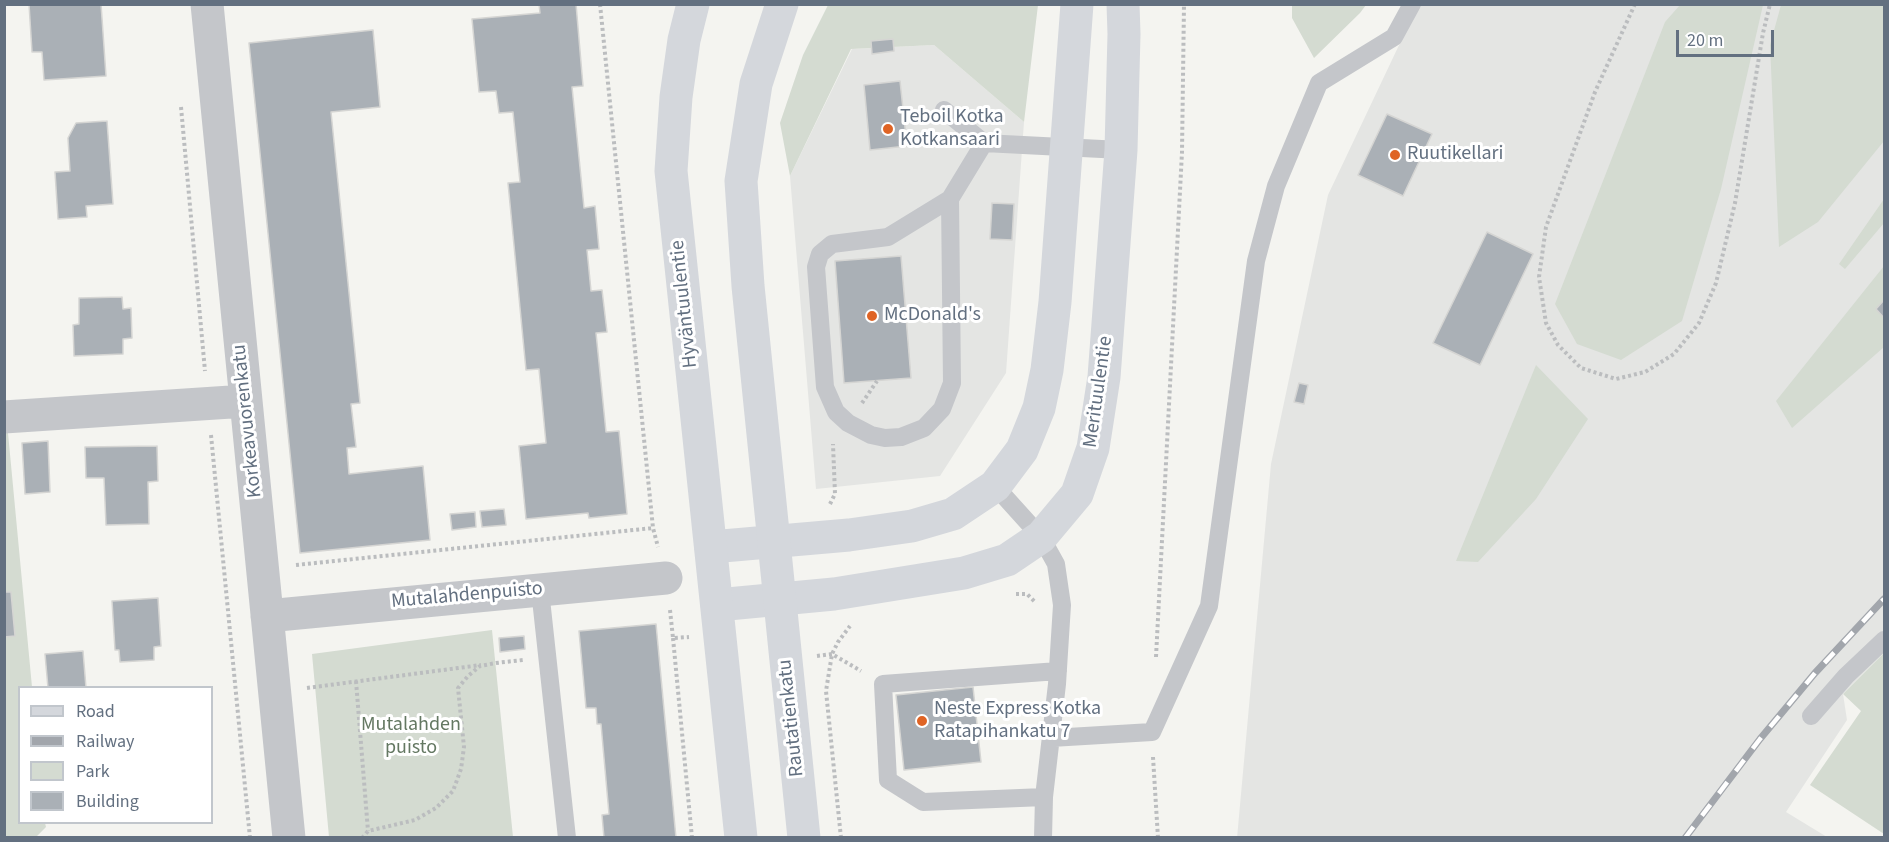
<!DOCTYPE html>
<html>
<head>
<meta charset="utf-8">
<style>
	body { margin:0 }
	#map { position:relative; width:1889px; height:842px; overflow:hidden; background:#f4f4f0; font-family:"Source Sans 3",sans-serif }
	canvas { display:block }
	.frame { position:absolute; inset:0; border:6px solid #637080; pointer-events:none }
	.legend { position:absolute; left:18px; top:686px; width:195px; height:138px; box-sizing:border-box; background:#fff; border:2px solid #c1c6cc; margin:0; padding:8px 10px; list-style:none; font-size:18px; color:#637080 }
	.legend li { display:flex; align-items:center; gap:12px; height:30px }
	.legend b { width:30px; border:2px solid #c1c6cc }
	.scale { position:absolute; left:1676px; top:30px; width:98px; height:27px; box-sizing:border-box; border:3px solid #637080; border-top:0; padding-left:8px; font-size:18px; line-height:21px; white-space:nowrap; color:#637080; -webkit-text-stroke:4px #fff; paint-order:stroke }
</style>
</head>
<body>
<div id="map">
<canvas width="1889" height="842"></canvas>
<div class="frame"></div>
<ul class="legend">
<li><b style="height:8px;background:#d4d7dc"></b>Road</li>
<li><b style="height:8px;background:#a2a6ac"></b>Railway</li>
<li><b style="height:16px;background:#d4dbd1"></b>Park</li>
<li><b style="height:16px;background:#aab0b6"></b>Building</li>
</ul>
<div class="scale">20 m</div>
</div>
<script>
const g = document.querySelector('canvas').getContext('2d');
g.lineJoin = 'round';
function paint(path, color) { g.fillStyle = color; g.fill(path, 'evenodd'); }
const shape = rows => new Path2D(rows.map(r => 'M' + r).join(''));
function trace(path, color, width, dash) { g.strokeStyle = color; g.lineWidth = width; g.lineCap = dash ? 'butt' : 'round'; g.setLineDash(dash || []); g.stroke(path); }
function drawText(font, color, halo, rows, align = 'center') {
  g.font = font + ' "Source Sans 3",sans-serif'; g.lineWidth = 6; g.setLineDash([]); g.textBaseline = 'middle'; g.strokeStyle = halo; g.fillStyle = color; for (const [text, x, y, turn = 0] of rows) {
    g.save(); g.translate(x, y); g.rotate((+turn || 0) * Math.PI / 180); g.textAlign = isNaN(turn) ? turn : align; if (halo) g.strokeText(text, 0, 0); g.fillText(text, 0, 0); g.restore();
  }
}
paint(shape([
	[1418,5,1884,5,1884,653,1843,694,1847,720,1786,812,1827,837,1237,838,1271,464,1328,195],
	[934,45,1024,122,1006,373,940,476,816,489,790,176,852,49]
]), '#e4e5e3');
paint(shape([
	[828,5,1038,5,1024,122,934,45,851,49,790,176,780,123,803,55],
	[1292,5,1292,4,1366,5,1360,13,1314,58,1292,18],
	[1680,5,1763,5,1721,189,1682,321,1621,360,1577,344,1555,304,1665,22],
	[1781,5,1884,5,1884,141,1818,222,1779,247,1770,45],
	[1884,199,1884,223,1845,269,1839,264],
	[1884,266,1884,347,1792,428,1776,401],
	[1536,365,1588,419,1536,499,1478,562,1456,561],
	[4,433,8,433,32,687,20,688,20,822,45,823,46,827,36,837,5,838],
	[492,630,513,837,329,837,312,654],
	[1884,653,1884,834,1810,785,1861,711,1843,694]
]), '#d4dbd1');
const building = shape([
	[29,4,101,4,106,76,44,80,42,52,32,52,29,4],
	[539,4,576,4,583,86,572,87,584,208,595,206,599,249,587,250,591,291,602,290,607,332,596,333,606,432,619,431,627,514,589,518,588,513,526,519,519,446,546,443,539,369,526,370,508,183,520,182,513,112,499,113,496,91,479,92,472,19,540,13,539,4],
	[373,30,380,107,331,112,360,403,351,404,356,447,347,448,349,474,423,466,430,540,300,553,249,43,373,30],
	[893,39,894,51,872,54,871,41,893,39],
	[900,81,907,146,870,150,864,85,900,81],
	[1387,114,1432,134,1403,196,1358,175,1387,114],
	[107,121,113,204,86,206,87,217,58,219,55,172,70,171,68,138,76,123,107,121],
	[992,203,1014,204,1012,240,990,239,992,203],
	[1487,232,1533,254,1480,365,1433,343,1487,232],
	[901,256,911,378,844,383,835,261,901,256],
	[122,297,123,309,131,308,132,338,123,339,123,354,74,356,73,325,79,324,79,298,122,297],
	[1884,300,1884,318,1876,309,1884,300],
	[1299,383,1308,385,1304,404,1294,402,1299,383],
	[48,441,50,492,25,494,22,443,48,441],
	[157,446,158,481,148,482,149,524,106,525,104,478,86,478,85,447,157,446],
	[504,509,506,525,482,527,480,511,504,509],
	[475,512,476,527,452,530,450,514,475,512],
	[4,592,11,592,15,636,4,637,4,592],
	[158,598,161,646,154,647,154,660,120,662,119,650,115,650,112,601,158,598],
	[656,624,676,838,604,838,602,815,609,814,601,724,597,724,596,708,586,708,579,631,656,624],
	[524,636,525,649,500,652,499,638,524,636],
	[83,651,86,688,48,688,45,654,83,651],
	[973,687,981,762,904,770,896,695,973,687]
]);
paint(building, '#aab0b6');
trace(building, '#d5d5d3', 1.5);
trace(shape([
	[600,4,653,528,658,547],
	[1635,4,1595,92,1546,227,1539,277,1546,323,1558,345,1581,368,1616,379,1645,372,1674,354,1699,323,1716,283,1735,203,1763,33,1770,4],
	[181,107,205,371],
	[862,403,877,381],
	[211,435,250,838],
	[830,504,835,494,833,444],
	[296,565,653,528],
	[1016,594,1027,594,1035,602],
	[670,610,673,638,689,637],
	[673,638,692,838],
	[817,656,832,654,861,671],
	[1156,657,1182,152,1184,4],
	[356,681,368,831],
	[307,688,481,665],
	[1153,757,1158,838],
	[362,838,368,831,415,820,436,808,453,791,461,769,464,747,458,688,468,676,480,666,496,663,523,660],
	[841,838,826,691,832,654,838,642,850,626]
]), '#bbbdbf', 4, [3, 3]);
trace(shape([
	[944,110,984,143],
	[950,199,952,383,942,409,924,428,901,437,885,438,871,435,848,423,836,412,825,387,816,267,820,254,832,244,888,237,950,199,984,143,1121,150],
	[995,486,1041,537,1056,564,1062,605,1057,684,1044,797,1043,838],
	[540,590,567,838],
	[1811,716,1846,676,1884,640],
	[1051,738,1152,732,1209,606,1256,261,1276,186,1319,83,1394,37,1412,4],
	[1044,797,923,802,888,780,883,684,1058,671]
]), '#c4c6ca', 18);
trace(shape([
	[207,4,289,838],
	[4,417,246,401],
	[267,616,666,578]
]), '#c4c6ca', 33);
trace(shape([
	[711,547,849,535,912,526,953,514,995,486,1022,450,1039,408,1047,370,1055,302,1077,4],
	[717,605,834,594,964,573,1007,560,1041,537,1077,494,1093,448,1104,377,1121,150,1124,34,1123,4]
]), '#d4d7dc', 33);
trace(shape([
	[693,4,684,40,676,97,671,171,741,838],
	[782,4,756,84,741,181,748,286,804,838]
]), '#d4d7dc', 33);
const rail = shape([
	[1685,838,1760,739,1815,673,1884,599]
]);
trace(rail, '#a2a6ac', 7);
trace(rail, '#fff', 4.5, [14]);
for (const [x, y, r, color] of [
	[888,129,6,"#df6425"],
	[1395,155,6,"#df6425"],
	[872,316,6,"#df6425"],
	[922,721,6,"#df6425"]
]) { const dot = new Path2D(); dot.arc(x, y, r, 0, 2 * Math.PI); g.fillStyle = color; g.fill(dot); trace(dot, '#fff', 2); }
drawText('20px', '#637080', '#fff', [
	["Teboil Kotka",900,118],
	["Kotkansaari",900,141],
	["Ruutikellari",1407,155],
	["McDonald's",884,316],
	["Neste Express Kotka",934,710],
	["Ratapihankatu 7",934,733]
], 'left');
drawText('20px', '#637080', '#fff', [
	["Hyväntuulentie",685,304,-96],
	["Merituulentie",1099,392,-82],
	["Korkeavuorenkatu",248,421,-96],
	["Mutalahdenpuisto",467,596,-5],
	["Rautatienkatu",792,718,-96]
]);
drawText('20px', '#647862', '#fff', [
	["Mutalahden",411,726],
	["puisto",411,749]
]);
</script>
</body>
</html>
